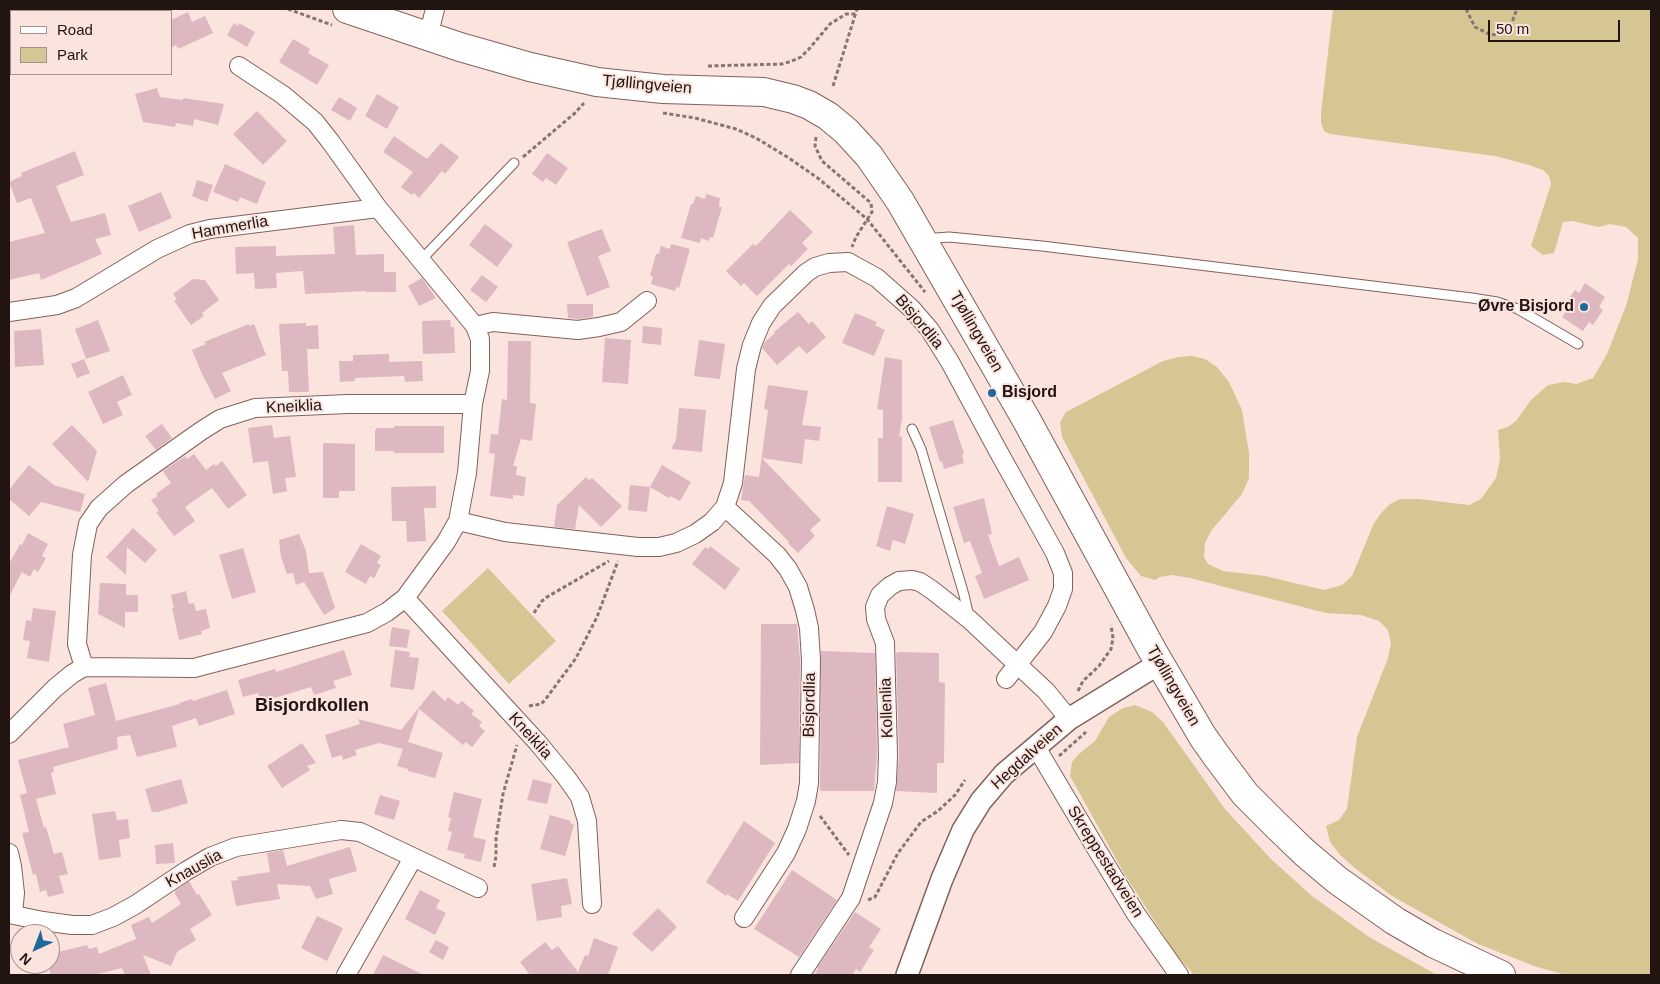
<!DOCTYPE html>
<html>
<head>
<meta charset="utf-8">
<style>
	body { margin:0 }
	#map { position:relative; width:1660px; height:984px; overflow:hidden; background:#fbe4de; font-family:Helvetica,sans-serif }
	canvas { display:block }
	.frame { position:absolute; inset:0; border:10px solid #211411; pointer-events:none }
	.legend { position:absolute; left:10px; top:10px; width:162px; height:65px; box-sizing:border-box; background:#fbe4de; border:1px solid #a4918c; margin:0; padding:6px 9px; list-style:none; font-size:15px; color:#211411 }
	.legend li { display:flex; align-items:center; gap:10px; height:25px }
	.legend b { width:25px; border:1px solid #a4918c }
	.north { position:absolute; left:10px; top:924px; width:50px; height:50px; box-sizing:border-box; background:#fbe4de; border:1px solid #a4918c; border-radius:50%; rotate:223deg; font-size:14px; font-weight:700; line-height:20px; text-align:center; color:#211411 }
	.north::after { content:''; display:block; margin:auto; width:18px; height:22px; background:#1f689c; clip-path:polygon(50% 0,100% 100%,50% 72%,0 100%) }
	.scale { position:absolute; left:1488px; top:20px; width:132px; height:22px; box-sizing:border-box; border:2px solid #211411; border-top:0; padding-left:6px; font-size:15px; line-height:18px; white-space:nowrap; color:#211411; -webkit-text-stroke:4px #fbe4de; paint-order:stroke }
</style>
</head>
<body>
<div id="map">
<canvas width="1660" height="984"></canvas>
<div class="frame"></div>
<ul class="legend">
<li><b style="height:6px;background:#fff"></b>Road</li>
<li><b style="height:14px;background:#d6c693"></b>Park</li>
</ul>
<div class="north">N</div>
<div class="scale">50 m</div>
</div>
<script>
const g = document.querySelector('canvas').getContext('2d');
g.lineJoin = 'round';
function paint(path, color) { g.fillStyle = color; g.fill(path, 'evenodd'); }
const shape = rows => new Path2D(rows.map(r => 'M' + r).join(''));
function trace(path, color, width, dash) { g.strokeStyle = color; g.lineWidth = width; g.lineCap = dash ? 'butt' : 'round'; g.setLineDash(dash || []); g.stroke(path); }
function drawText(font, color, halo, rows, align = 'center') {
  g.font = font + ' Helvetica,sans-serif'; g.lineWidth = 4; g.setLineDash([]); g.textBaseline = 'middle'; g.strokeStyle = halo; g.fillStyle = color; for (const [text, x, y, turn = 0] of rows) {
    g.save(); g.translate(x, y); g.rotate((+turn || 0) * Math.PI / 180); g.textAlign = isNaN(turn) ? turn : align; if (halo) g.strokeText(text, 0, 0); g.fillText(text, 0, 0); g.restore();
  }
}
paint(shape([
	[1333,9,1651,9,1651,973,1649,975,1566,975,1537,967,1478,944,1392,896,1356,869,1340,855,1330,842,1326,826,1339,820,1347,809,1357,737,1388,658,1391,643,1388,630,1379,621,1361,615,1326,613,1190,578,1172,575,1160,577,1155,580,1141,576,1126,558,1062,437,1060,422,1066,412,1163,361,1178,357,1192,356,1205,359,1217,367,1229,382,1242,410,1249,453,1249,478,1242,494,1211,531,1205,543,1204,557,1208,564,1223,571,1265,576,1324,590,1342,585,1352,576,1374,523,1382,512,1390,504,1400,499,1418,499,1469,505,1481,499,1496,478,1500,459,1498,430,1508,427,1516,421,1531,400,1548,385,1565,382,1576,384,1593,378,1607,354,1626,306,1638,259,1638,238,1626,227,1610,224,1599,227,1572,221,1563,222,1554,253,1543,255,1531,246,1551,184,1549,176,1543,170,1529,165,1495,156,1330,134,1324,131,1321,123,1321,113],
	[488,568,556,641,509,684,442,611],
	[1135,705,1152,712,1163,722,1225,809,1271,859,1312,896,1369,937,1437,975,1194,975,1175,953,1125,875,1070,776,1072,762,1079,754,1095,741,1109,717,1123,708]
]), '#d6c693');
paint(shape([
	[188,12,192,22,205,16,213,33,178,49,176,45,171,48,171,20],
	[234,23,237,26,239,23,255,32,247,47,227,35],
	[293,39,310,49,308,53,329,65,317,85,279,62],
	[157,88,160,97,183,100,183,98,224,104,218,125,194,119,193,126,176,123,175,127,143,122,135,94],
	[377,94,399,107,387,129,365,116],
	[339,97,357,108,350,121,331,110],
	[257,111,287,141,263,165,233,134],
	[394,136,427,159,441,143,459,157,445,174,442,171,419,198,414,193,412,195,401,187,413,172,383,152],
	[75,151,84,175,56,186,71,222,105,213,111,235,95,239,102,254,41,280,39,273,9,280,9,242,45,233,31,198,17,203,9,182,22,176,21,173],
	[547,153,568,168,556,185,546,178,543,182,532,174],
	[225,164,266,182,257,204,240,197,238,202,213,192],
	[197,180,213,185,207,202,192,196],
	[161,192,172,218,139,232,128,206],
	[706,194,720,198,719,207,722,207,713,238,710,237,709,241,701,238,700,243,681,238,691,204,693,204,696,196,705,199],
	[790,210,813,232,802,243,808,249,791,266,789,264,757,296,744,283,741,286,726,271,753,244,756,246],
	[485,224,513,245,497,267,469,245],
	[354,225,356,255,384,254,384,272,396,272,396,292,366,292,366,291,305,294,303,271,276,273,277,288,255,289,254,273,236,274,235,247,276,246,276,256,335,254,333,227],
	[602,229,611,251,598,256,610,287,587,296,567,242],
	[671,244,690,249,679,288,676,287,675,291,651,284,653,276,650,276,656,254,659,254,661,246,670,249],
	[482,275,498,287,486,302,470,290],
	[422,278,436,298,419,306,408,286],
	[193,279,205,280,219,300,202,313,204,316,191,325,174,301,177,299,173,294],
	[1585,283,1605,297,1599,307,1603,310,1593,325,1589,322,1583,331,1562,317,1568,308,1564,305,1575,290,1579,293],
	[567,304,593,304,593,317,578,319,568,318],
	[798,312,809,324,812,321,826,337,807,354,799,346,777,365,762,348,765,342,775,333,774,332],
	[855,313,877,322,875,325,885,330,874,356,842,343],
	[98,320,110,351,86,359,75,329],
	[450,320,451,327,454,327,455,353,423,354,422,321],
	[306,323,306,326,318,325,319,349,307,349,309,392,289,392,288,371,282,371,279,324],
	[249,324,249,326,254,324,266,355,222,373,231,391,215,399,202,374,192,350,206,344,204,342],
	[643,326,662,328,661,345,642,343],
	[41,329,44,365,15,367,14,331],
	[605,338,631,340,628,384,602,382],
	[699,340,725,344,720,379,694,376],
	[508,341,531,341,530,403,536,404,532,441,521,439,513,466,517,466,516,475,526,477,524,496,513,495,513,499,490,496,495,454,489,453,491,434,498,435,502,399,507,400],
	[389,354,389,362,422,361,423,381,405,382,404,376,355,378,355,381,340,382,339,361,353,361,353,355],
	[885,357,902,360,902,419,899,437,902,436,902,482,878,482,878,438,883,438,883,410,877,409],
	[84,359,90,373,77,378,71,364],
	[123,375,132,395,117,402,123,415,103,424,88,392],
	[768,385,808,391,802,425,821,427,819,441,805,439,802,464,762,458,821,520,810,530,815,536,798,553,788,543,789,542,749,501,741,500,745,475,759,477,768,410,764,409],
	[679,408,706,410,702,452,671,449,676,440],
	[953,420,964,454,962,455,964,463,944,469,942,461,940,462,929,427],
	[162,424,172,438,156,450,145,436],
	[72,425,97,451,88,482,52,444],
	[272,425,274,438,290,436,296,477,285,478,287,491,273,494,268,461,253,463,248,428],
	[394,426,444,426,444,453,394,453,394,451,375,451,375,430,376,430,376,428,394,428],
	[323,443,355,444,355,491,339,491,339,498,323,498],
	[194,454,206,470,214,464,216,466,222,461,247,495,228,509,212,488,185,507,195,521,174,536,156,512,159,511,151,500,158,496,156,494,171,483,163,471,185,456,187,459],
	[29,465,54,485,85,494,80,512,41,502,29,516,9,499,9,490],
	[662,465,691,482,680,501,670,496,669,498,650,487,647,512,628,510,630,485,650,487],
	[586,477,589,480,592,478,622,506,601,527,579,505,575,529,554,527,557,505],
	[436,486,436,508,424,508,426,541,407,542,406,521,392,521,391,487],
	[984,498,992,534,988,535,999,566,1019,557,1029,580,984,599,975,576,982,573,970,541,964,543,953,507],
	[887,506,914,514,905,544,893,540,890,551,876,546],
	[133,528,157,550,145,563,127,547,126,575,106,557],
	[28,533,48,544,42,556,46,558,38,572,34,569,30,577,22,572,9,597,9,564,20,544,22,545],
	[299,534,306,551,309,573,323,572,335,608,324,615,304,582,296,585,293,573,287,574,281,557,279,540],
	[361,544,381,556,377,563,381,565,374,578,370,576,366,584,345,572],
	[710,546,740,569,725,590,692,564,705,547,708,549],
	[243,548,256,592,232,599,219,555],
	[100,583,126,584,126,595,138,595,138,612,125,612,125,628,98,614],
	[186,591,189,604,194,603,196,611,206,609,210,628,201,631,202,634,179,640,172,608,174,608,171,595],
	[33,608,56,611,49,662,27,658,30,641,23,640,26,620,31,621],
	[761,624,797,624,800,660,799,763,760,765],
	[392,627,410,630,407,648,389,646],
	[344,650,352,675,333,681,336,688,314,695,311,687,261,702,258,693,243,697,238,680,275,669,276,672],
	[395,650,410,652,409,657,419,658,414,690,390,687],
	[821,651,875,653,877,755,874,791,820,791],
	[900,652,939,653,939,682,945,683,944,763,937,763,937,793,896,791,899,755,896,653],
	[106,683,116,721,180,704,179,703,192,699,193,701,227,690,235,714,199,726,196,718,172,726,177,747,137,757,130,735,117,737,118,749,53,767,54,772,51,773,56,794,36,799,44,828,46,827,53,851,54,854,62,852,68,874,59,876,64,893,48,897,46,890,40,892,36,874,33,875,22,833,29,832,20,795,27,793,18,760,69,747,63,724,95,715,88,688],
	[433,690,445,701,448,697,458,705,462,701,474,711,471,714,482,722,479,726,485,731,472,747,466,742,463,745,419,709,408,742,443,753,435,778,408,771,408,769,397,766,403,749,379,743,355,750,357,755,343,760,342,755,332,758,325,735,360,724,358,719,401,730],
	[302,743,316,763,307,766,310,770,282,788,267,766],
	[181,779,188,803,158,812,152,812,145,789],
	[533,779,552,784,547,804,527,800],
	[454,792,482,799,473,837,486,840,481,862,464,858,465,854,447,850,452,832,448,831,451,818,448,817],
	[380,795,400,801,394,820,374,814],
	[115,811,117,820,128,819,130,838,119,840,121,857,99,860,92,814],
	[550,815,571,821,570,823,574,825,565,856,540,849],
	[744,821,775,843,738,901,727,894,726,896,706,882],
	[173,843,175,863,156,864,155,845],
	[350,847,357,871,329,879,333,894,316,899,310,886,277,884,280,899,236,906,231,881,238,880,237,877,270,872,267,853,283,850,287,866],
	[792,870,837,900,799,957,754,929],
	[567,878,572,904,561,906,562,917,537,921,531,884],
	[189,881,197,895,199,894,212,915,190,929,196,940,177,952,171,966,143,955,151,975,125,975,122,968,94,975,50,975,50,954,87,945,89,949,97,947,99,954,136,939,131,925,149,917,152,923,181,904,175,894,175,891],
	[420,890,440,900,436,908,446,913,435,935,405,919],
	[658,908,677,927,652,952,632,934],
	[855,912,881,929,869,947,874,950,860,972,856,969,852,975,814,975,818,969,817,968],
	[317,916,343,928,327,961,301,948],
	[594,938,618,947,608,975,530,975,520,962,545,942,552,950,558,946,578,972,585,955,588,956],
	[436,940,449,947,443,960,429,952],
	[383,955,424,975,373,975]
]), '#ddb8c0');
const service = shape([
	[928,243,936,238,949,237,1042,246,1472,298,1497,302,1518,309,1578,344],
	[422,259,514,163],
	[912,429,921,449,964,595,969,617]
]);
const minor = shape([
	[428,37,435,9],
	[9,312,57,305,76,298,157,249,190,234,210,229,378,208],
	[475,326,493,322,578,330,599,327,621,322,647,301],
	[725,507,777,555,788,569,798,587,805,610,809,628,811,660,809,783,806,801,797,829,786,853,744,918],
	[458,521,505,532,638,547,659,547,676,543,695,534,712,522,725,507,733,483,746,369,752,345,761,323,772,306,806,273,815,267,829,263,848,262,877,278,912,309,930,330,950,362,997,449,1055,553,1063,573,1063,589,1057,606,1043,632,1006,679],
	[405,598,538,743,566,777,580,797,587,821,592,904],
	[84,667,77,644,82,555,88,524,99,508,126,484,201,431,220,419,255,408,348,404,473,404],
	[9,734,55,688,72,674,84,667,194,668,367,623,387,612,405,598,446,542,458,521,467,473,473,404,480,371,480,339,475,326,378,208,330,141,315,122,283,95,239,66],
	[1036,747,1097,850,1136,914,1179,975],
	[9,853,12,866,15,893,13,914],
	[9,914,43,921,72,925,92,925,113,917,135,905,186,871,210,857,236,847,341,830,360,832,478,888],
	[346,975,413,858],
	[800,975,851,898,883,803,887,782,888,755,885,643,876,619,875,607,880,595,890,586,899,581,912,580,920,582,932,590,970,620,1018,665,1046,691,1069,719]
]);
const tertiary = shape([
	[907,975,942,879,963,830,981,801,1004,774,1069,719,1160,663]
]);
const primary = shape([
	[347,9,460,47,530,67,597,82,663,89,764,92,793,99,809,105,828,116,846,131,869,156,900,201,1026,419,1152,650,1203,737,1218,758,1245,794,1276,825,1305,853,1337,880,1395,921,1433,943,1501,975]
]);
trace(service, '#82615a', 11);
trace(minor, '#82615a', 20);
trace(tertiary, '#82615a', 24);
trace(primary, '#82615a', 30);
trace(shape([
	[288,9,332,25],
	[1466,9,1475,27,1491,35,1499,34,1512,22,1517,9],
	[15,11,23,9],
	[9,13,11,12],
	[708,66,782,64,792,61,801,57,809,49,830,24,846,14,856,14],
	[833,86,857,9],
	[663,113,695,118,736,129,756,138,789,158,819,179,867,219,925,292],
	[816,137,815,146,822,161,871,203,872,212,856,237,852,247],
	[523,157,575,113,584,103],
	[534,613,542,601,547,597,609,561],
	[1078,691,1083,681,1099,666,1111,649,1113,638,1111,625],
	[529,706,541,704,545,700,576,658,597,617,618,561],
	[1059,756,1086,732],
	[820,816,849,855],
	[494,867,496,856,496,838,503,794,517,745],
	[868,900,875,897,898,853,921,822,938,811,955,795,965,780]
]), '#877571', 3, [4, 2.5]);
trace(service, '#fff', 9);
trace(minor, '#fff', 18);
trace(tertiary, '#fff', 21);
trace(primary, '#fff', 28);
for (const [x, y, r, color] of [
	[1584,307,5,"#1f689c"],
	[992,393,5,"#1f689c"]
]) { const dot = new Path2D(); dot.arc(x, y, r, 0, 2 * Math.PI); g.fillStyle = color; g.fill(dot); trace(dot, '#fbe4de', 2); }
drawText('16px', '#211411', '#fbe4de', [
	["Tjøllingveien",647,85,5],
	["Hammerlia",230,228,-10],
	["Bisjordlia",919,322,50],
	["Tjøllingveien",976,332,60],
	["Kneiklia",294,407,-3],
	["Tjøllingveien",1173,686,60],
	["Bisjordlia",810,705,-89],
	["Kollenlia",887,708,-92],
	["Kneiklia",530,736,48],
	["Hegdalveien",1027,757,-42],
	["Skreppestadveien",1105,862,58],
	["Knauslia",194,869,-29]
]);
drawText('bold 16px', '#211411', '#fbe4de', [
	["Øvre Bisjord",1574,307],
	["Bisjord",1002,393,"left"]
], 'right');
drawText('bold 18px', '#211411', '#fbe4de', [
	["Bisjordkollen",312,706]
]);
</script>
</body>
</html>
